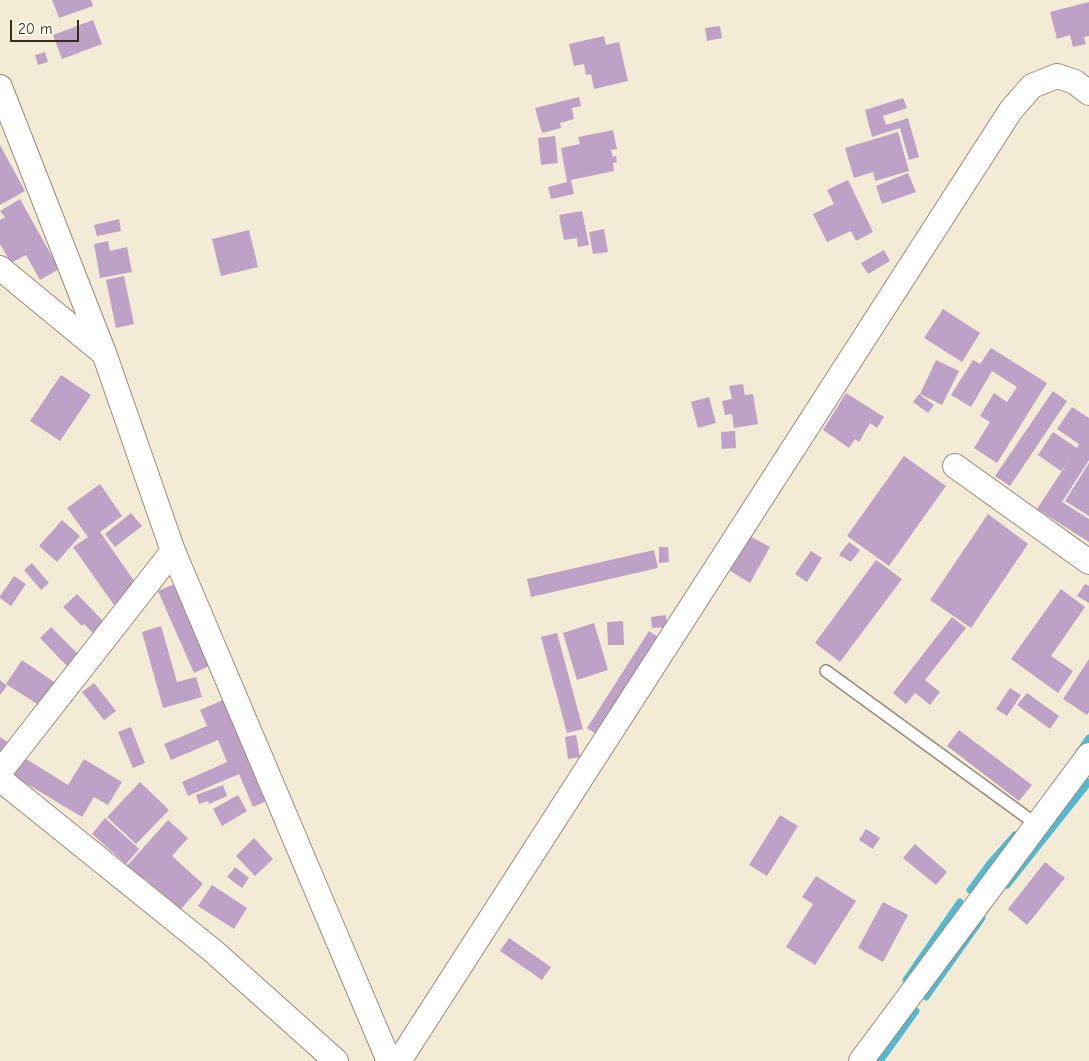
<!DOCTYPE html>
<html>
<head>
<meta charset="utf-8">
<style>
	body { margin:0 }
	#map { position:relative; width:1089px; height:1061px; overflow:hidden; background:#f3ebd5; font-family:"Comic Neue",sans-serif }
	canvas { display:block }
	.scale { position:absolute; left:10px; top:20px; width:69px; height:22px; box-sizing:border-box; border:2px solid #3b2a1e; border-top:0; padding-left:6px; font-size:15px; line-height:18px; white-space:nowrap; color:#3b2a1e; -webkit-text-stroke:4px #fbf7ec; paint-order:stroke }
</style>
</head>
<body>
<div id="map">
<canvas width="1089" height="1061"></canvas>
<div class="scale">20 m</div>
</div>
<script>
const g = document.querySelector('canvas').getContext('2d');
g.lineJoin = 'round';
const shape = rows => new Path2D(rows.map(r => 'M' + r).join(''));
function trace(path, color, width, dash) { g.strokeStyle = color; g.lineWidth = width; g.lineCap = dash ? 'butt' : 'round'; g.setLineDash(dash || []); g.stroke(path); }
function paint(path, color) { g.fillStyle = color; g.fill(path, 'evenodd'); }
trace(shape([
	[1079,752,1089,738],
	[1007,885,1089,782],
	[970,890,991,862,1015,835],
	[906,980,960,902],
	[926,997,982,918],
	[880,1061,916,1011]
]), '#53b9d1', 7);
paint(shape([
	[52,0,91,0,93,6,59,18],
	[1089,2,1089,36,1084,37,1086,44,1073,47,1070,35,1057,39,1050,12],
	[93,20,102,44,62,59,53,35],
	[720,26,722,38,707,41,705,28],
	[604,36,606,45,619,42,628,81,594,89,591,74,586,75,584,64,574,66,569,44],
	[45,52,48,62,38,65,35,55],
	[579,97,581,106,572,108,574,119,560,123,561,128,542,133,535,108],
	[903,98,907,108,883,116,886,125,908,118,919,157,909,160,900,128,872,137,865,110],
	[613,130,617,149,611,150,613,157,616,156,617,162,613,163,614,171,571,180,574,194,551,199,548,187,567,182,561,148,580,144,578,137],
	[898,132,909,171,875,181,873,172,854,178,845,148],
	[555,136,558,163,541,165,538,138],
	[0,145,25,191,0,205],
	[908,173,916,192,882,204,876,186],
	[848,180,873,232,856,241,851,231,827,242,813,214,834,204,827,190],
	[20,199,59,269,40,280,26,255,11,263,0,244,0,220,5,217,0,211],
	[582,211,589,245,578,247,577,238,564,240,559,215],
	[119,219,121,231,97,236,94,225],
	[604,229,608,252,593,254,589,232],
	[249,230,258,267,221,276,212,239],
	[108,241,110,251,127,247,132,272,100,278,94,244],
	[884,250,890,261,868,274,861,263],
	[124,276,134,324,116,328,106,280],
	[943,309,980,333,962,362,924,338],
	[991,348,1047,383,997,463,974,448,990,422,980,416,994,393,1007,402,1017,387,992,371,971,407,951,395,973,360,980,364],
	[936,360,959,371,942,405,920,394],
	[61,375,91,395,60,441,30,421],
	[743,384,745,395,753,394,758,424,734,428,732,414,725,415,722,401,732,399,729,386],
	[1053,391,1067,401,1010,486,995,476],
	[846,393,884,417,877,428,870,423,859,442,855,439,849,448,823,430],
	[919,394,934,405,928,413,913,402],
	[709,397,716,423,698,428,691,402],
	[1072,407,1089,418,1089,460,1062,502,1089,519,1089,542,1037,509,1071,457,1061,471,1038,455,1053,432,1077,448,1079,444,1057,429],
	[735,431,736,448,722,449,721,432],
	[904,456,946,486,889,566,847,536],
	[1089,463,1089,516,1065,501],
	[100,484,122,516,100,532,137,585,114,605,73,547,88,537,67,508],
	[131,513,142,526,115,547,105,534],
	[988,514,1028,544,971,628,930,600],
	[62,520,80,536,57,562,39,546],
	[746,534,770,547,750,583,727,569],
	[849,542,860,550,851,562,839,555],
	[659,547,668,547,669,562,659,563],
	[654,550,658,568,531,597,527,579],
	[811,551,822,558,807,582,795,574],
	[876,560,902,579,840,662,815,643],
	[32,563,49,583,41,590,24,570],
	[14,576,26,584,11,606,0,598,0,596],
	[177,583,213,664,194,673,158,591],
	[1085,584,1089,586,1089,603,1077,596],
	[1061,589,1085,607,1051,656,1073,671,1058,693,1011,659],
	[77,594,106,624,95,635,84,624,82,626,63,607],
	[666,615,667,627,652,628,651,617],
	[952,617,966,628,925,680,940,692,930,705,915,693,906,704,893,693],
	[623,621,624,645,608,645,607,622],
	[594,623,608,670,577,680,563,633],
	[161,626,177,682,196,677,202,697,163,708,142,632],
	[51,627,80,656,68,667,40,638],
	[649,631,661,639,599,736,587,728],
	[557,633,583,729,567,733,541,637],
	[1089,659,1089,712,1087,715,1063,699],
	[22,660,57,684,42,707,6,684],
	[0,680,7,686,0,695],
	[94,683,116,711,104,720,82,692],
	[1010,688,1021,695,1007,716,996,709],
	[1027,693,1059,716,1050,729,1017,705],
	[223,700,266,801,253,807,239,774,188,796,182,782,227,762,218,740,171,760,164,744,207,726,200,710],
	[131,727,145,763,133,768,118,732],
	[959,730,1032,785,1019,801,947,746],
	[576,735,580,757,568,759,565,737],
	[0,737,10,744,0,756],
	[23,757,68,785,84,759,122,782,108,805,94,797,82,817,12,775],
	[140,782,169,810,136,844,107,817],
	[223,785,227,796,209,804,208,801,199,804,196,795],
	[238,795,247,811,222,826,213,809],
	[780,815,798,826,767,876,749,865],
	[105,818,139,849,126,864,92,834],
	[168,820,188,838,172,856,203,884,180,910,144,878,141,881,126,867],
	[866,829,880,838,873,849,859,840],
	[254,838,273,859,255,876,236,856],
	[915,844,947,872,936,885,903,858],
	[1045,862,1065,878,1027,925,1008,909],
	[235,867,249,878,242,888,227,877],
	[816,876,856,901,815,965,786,947,813,904,802,897],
	[212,885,247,908,234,929,198,906],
	[883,902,908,915,883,962,858,948],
	[509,938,551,967,542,980,500,951]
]), '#bea1c6');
const service = shape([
	[826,671,1036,824]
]);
const minor = shape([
	[0,87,104,353,173,551,389,1061],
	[0,268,102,352],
	[955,466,1089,562],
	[0,772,173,551],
	[0,779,212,950,336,1061],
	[399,1061,1011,110,1032,86,1057,76,1075,82,1089,93],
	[861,1061,1089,755]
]);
trace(service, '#978a7a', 14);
trace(minor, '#978a7a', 26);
trace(service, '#fff', 11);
trace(minor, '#fff', 24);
</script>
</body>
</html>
